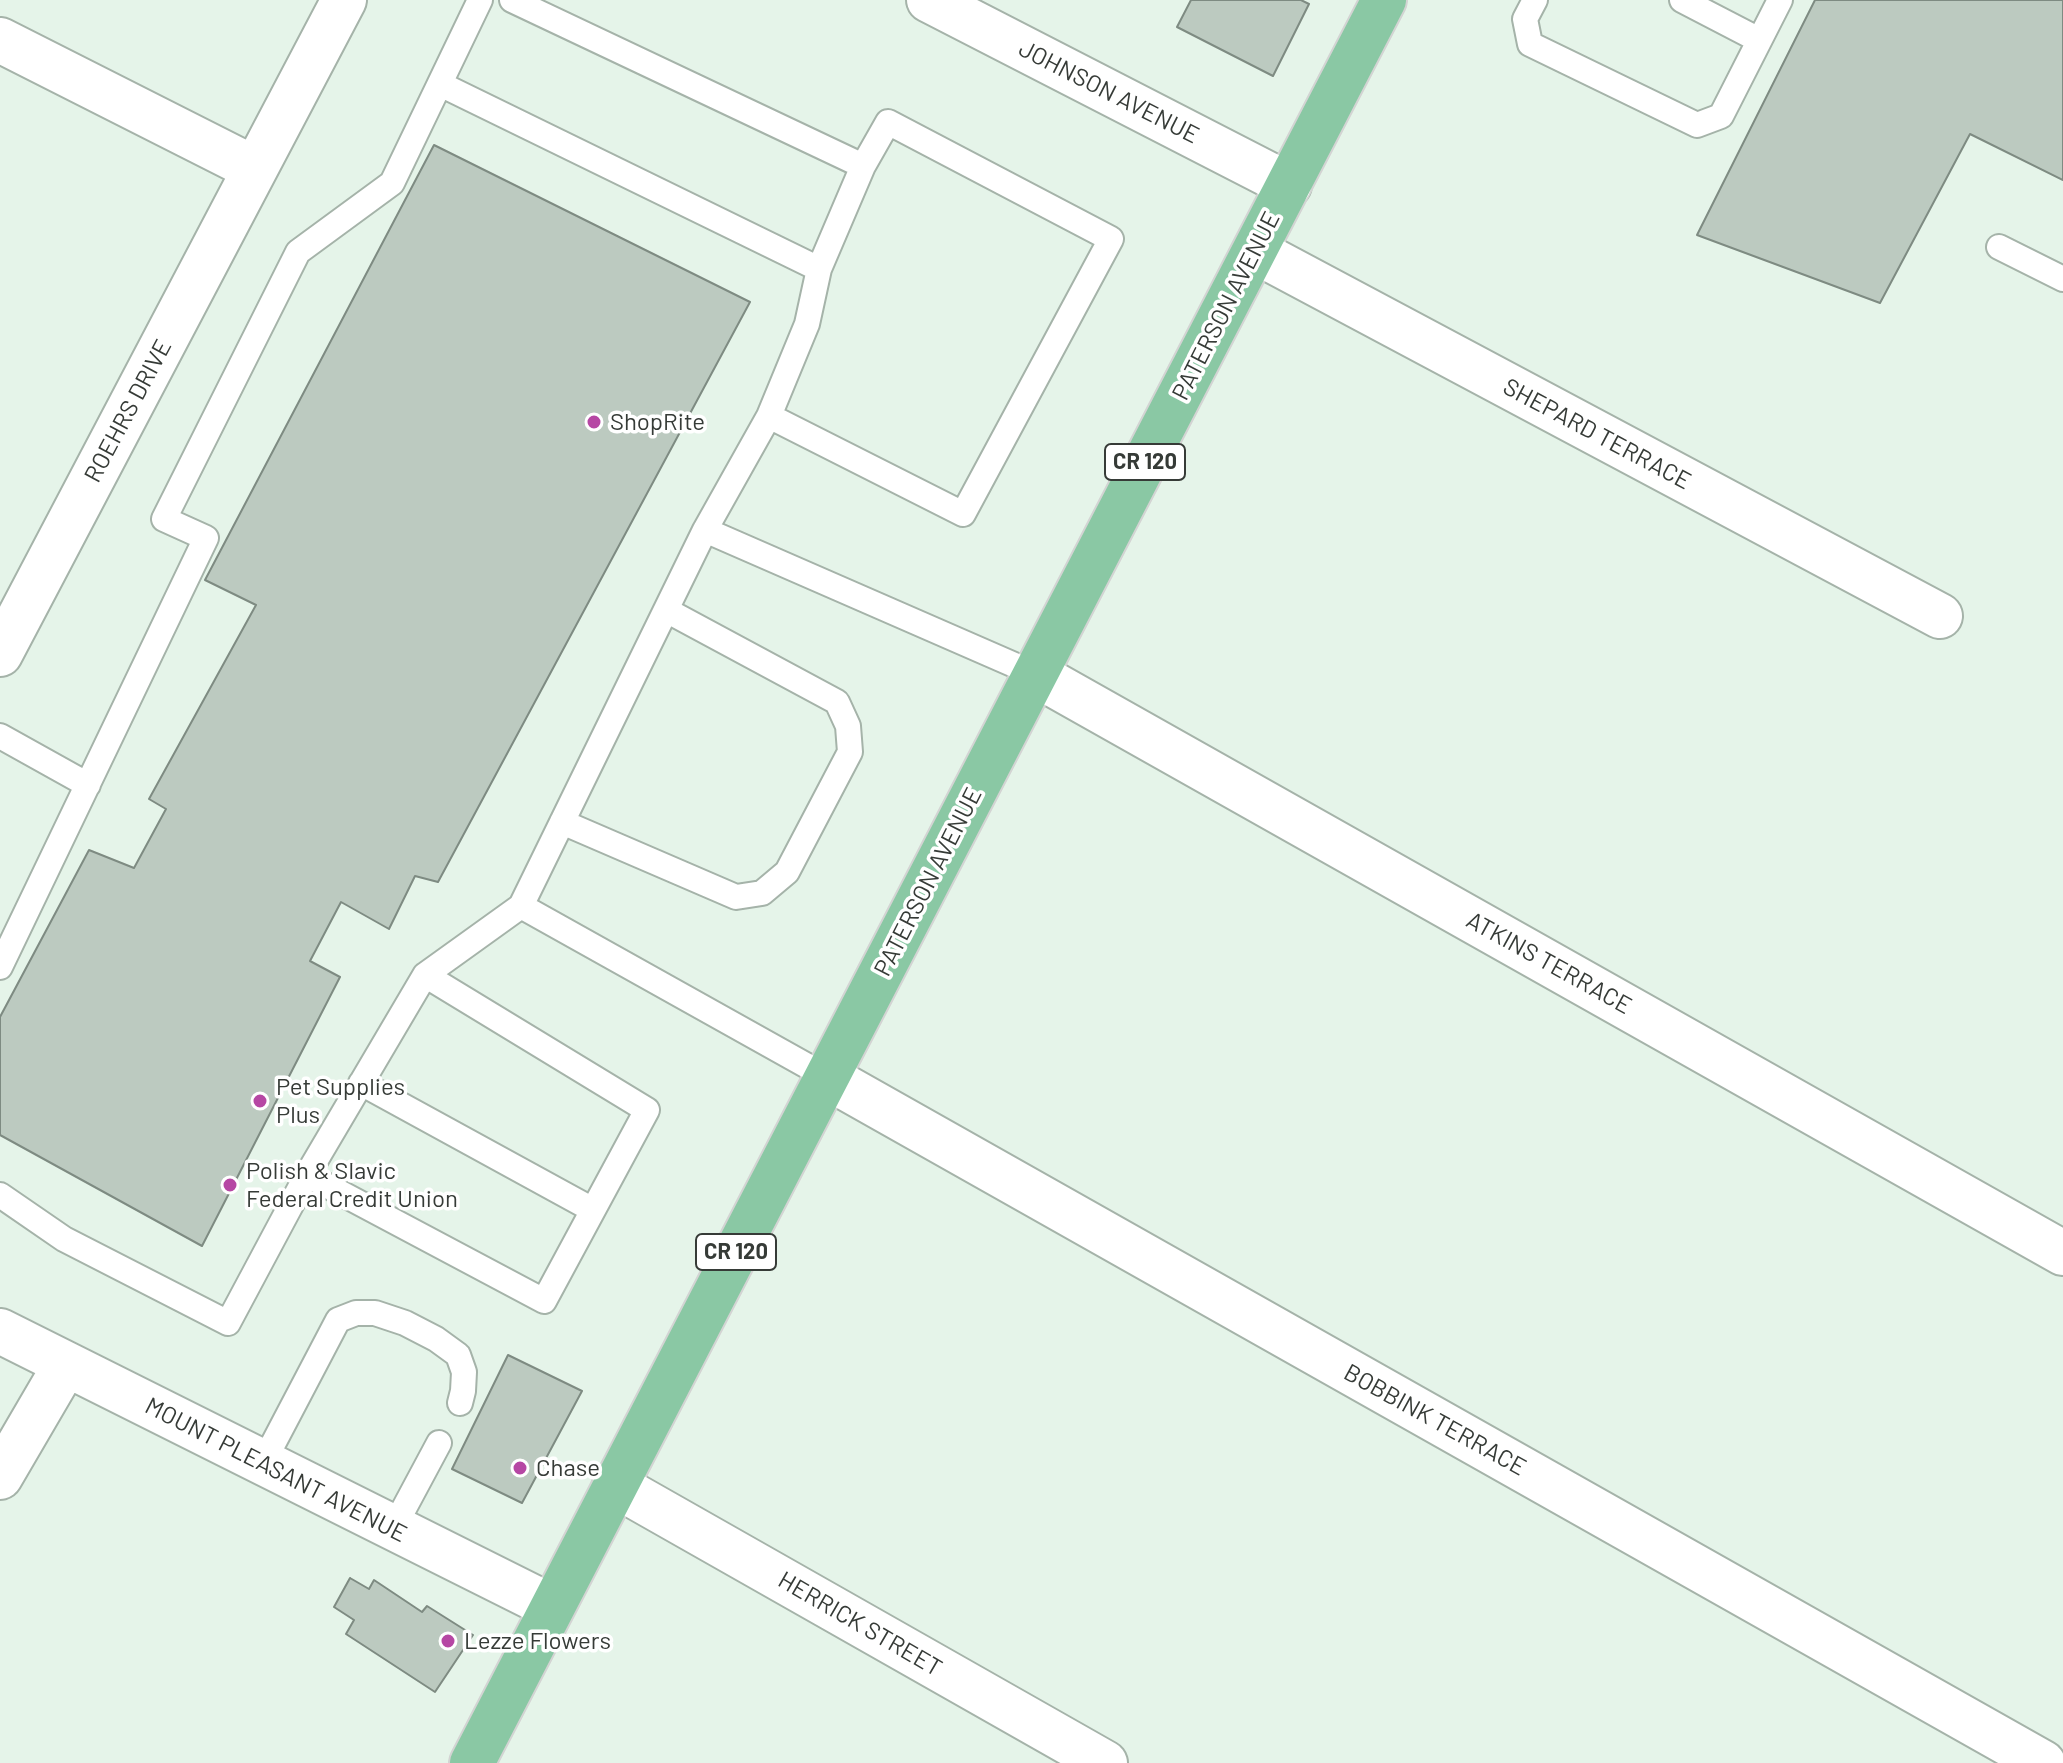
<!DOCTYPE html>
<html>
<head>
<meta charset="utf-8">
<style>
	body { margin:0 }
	canvas { display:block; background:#e5f4e9 }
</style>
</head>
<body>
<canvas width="2063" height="1763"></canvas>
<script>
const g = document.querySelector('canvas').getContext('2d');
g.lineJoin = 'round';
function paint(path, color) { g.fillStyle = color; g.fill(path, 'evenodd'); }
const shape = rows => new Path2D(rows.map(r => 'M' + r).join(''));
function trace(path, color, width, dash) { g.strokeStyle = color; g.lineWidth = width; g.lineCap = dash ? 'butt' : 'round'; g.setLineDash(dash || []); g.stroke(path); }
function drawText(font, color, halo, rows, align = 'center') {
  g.font = font + ' Barlow,sans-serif'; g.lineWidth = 7; g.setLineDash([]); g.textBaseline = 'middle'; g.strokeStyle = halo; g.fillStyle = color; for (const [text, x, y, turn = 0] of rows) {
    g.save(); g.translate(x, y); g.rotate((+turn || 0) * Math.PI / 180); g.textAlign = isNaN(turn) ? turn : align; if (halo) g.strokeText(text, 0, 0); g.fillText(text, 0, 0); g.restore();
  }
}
const building = shape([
	[1191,0,1301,0,1309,4,1273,76,1177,27,1191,0],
	[1815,0,2063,0,2063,180,1970,134,1880,303,1697,235,1815,0],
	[434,145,750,302,438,882,415,876,389,929,341,902,310,961,340,977,202,1246,0,1135,0,1017,89,850,134,868,166,809,149,799,256,605,205,580,434,145],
	[508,1355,582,1391,522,1503,452,1469,508,1355],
	[350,1578,369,1589,374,1580,422,1612,427,1606,473,1635,435,1692,346,1634,354,1620,334,1607,350,1578]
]);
paint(building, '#bccac0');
trace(building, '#7e8b82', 2);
const lane = shape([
	[1535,0,1525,19,1530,44,1697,125,1721,116,1780,0],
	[1682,0,1759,40],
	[440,84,819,269,863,166],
	[1999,247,2063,279],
	[769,416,807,324,819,269],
	[705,530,1035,674],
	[0,736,88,785],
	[562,822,736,897,762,893,787,872,850,752,848,726,837,702,666,610],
	[521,906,827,1077],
	[0,967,206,538,164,519,298,252,392,183,480,0],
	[361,1083,593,1210],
	[307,1175,425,975],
	[0,1195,64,1239,228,1323,307,1175,544,1301,647,1110,425,975,521,906,705,530,769,416,963,514,1111,239,888,122,863,166,512,0],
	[263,1463,338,1320,356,1313,375,1313,405,1323,436,1339,458,1355,464,1372,463,1391,460,1403],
	[393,1529,439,1443]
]);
const street = shape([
	[929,0,1289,185],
	[0,40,255,169],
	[1255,251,1940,616],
	[0,654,344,0],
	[1035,674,2063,1253],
	[827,1077,2043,1763],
	[0,1331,552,1607],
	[0,1477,66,1364],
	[615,1485,1105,1763]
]);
const primary = shape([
	[472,1763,1384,0]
]);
trace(lane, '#a5b3a9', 28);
trace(street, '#a5b3a9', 48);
trace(primary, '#d3d4d3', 48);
trace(lane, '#fff', 24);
trace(street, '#fff', 44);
trace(primary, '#8ac8a4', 44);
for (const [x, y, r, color] of [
	[594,422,8,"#b647a4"],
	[260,1101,8,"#b647a4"],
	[230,1185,8,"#b647a4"],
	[520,1468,8,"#b647a4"],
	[448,1641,8,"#b647a4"]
]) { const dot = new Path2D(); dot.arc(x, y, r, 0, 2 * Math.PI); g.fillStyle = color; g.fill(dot); trace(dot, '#fff', 3); }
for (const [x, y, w] of [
	[1145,462,80],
	[736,1252,80]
]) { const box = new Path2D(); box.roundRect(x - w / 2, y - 18, w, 36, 6); g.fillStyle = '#fff'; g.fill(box); trace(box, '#363b37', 2); }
drawText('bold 22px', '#363b37', null, [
	["CR 120",1145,462],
	["CR 120",736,1252]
]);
drawText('24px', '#363b37', '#fff', [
	["JOHNSON AVENUE",1109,92,27],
	["PATERSON AVENUE",1226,306,-63],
	["ROEHRS DRIVE",128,411,-62],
	["SHEPARD TERRACE",1597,434,28],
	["PATERSON AVENUE",928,882,-63],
	["ATKINS TERRACE",1549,963,29],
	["BOBBINK TERRACE",1435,1420,29],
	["MOUNT PLEASANT AVENUE",276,1470,27],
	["HERRICK STREET",860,1624,30]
]);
drawText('24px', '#363b37', '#fff', [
	["ShopRite",610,422],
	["Pet Supplies",276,1087],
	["Plus",276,1115],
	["Polish & Slavic",246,1171],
	["Federal Credit Union",246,1199],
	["Chase",536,1468],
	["Lezze Flowers",464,1641]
], 'left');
</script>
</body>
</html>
